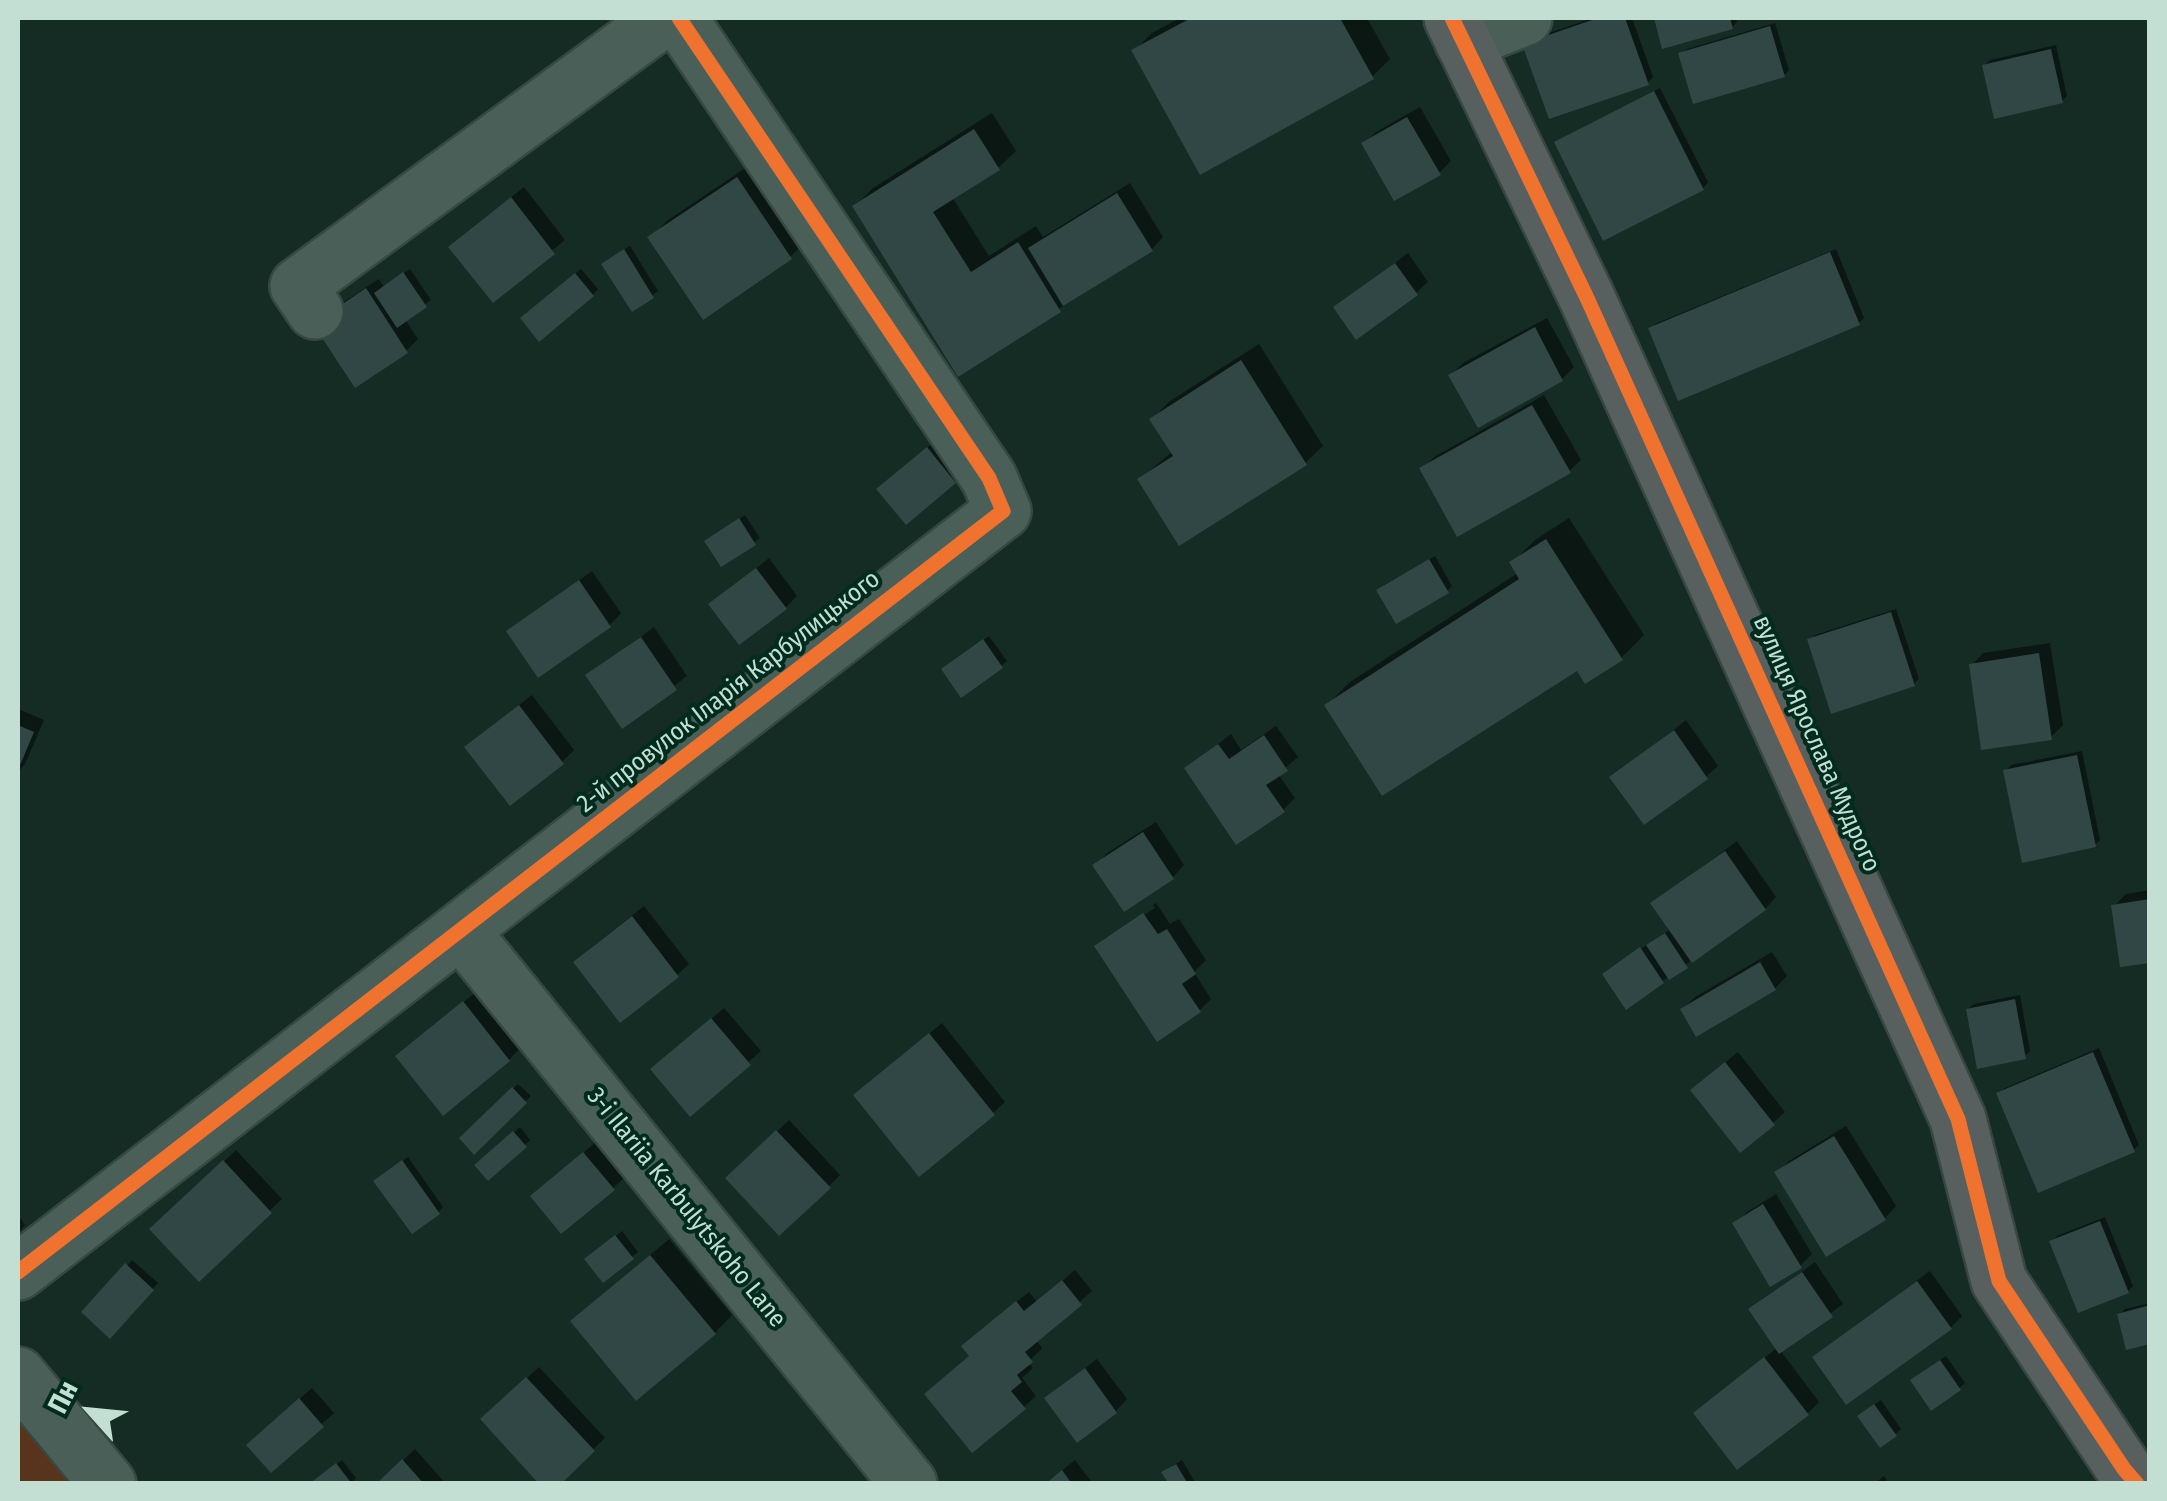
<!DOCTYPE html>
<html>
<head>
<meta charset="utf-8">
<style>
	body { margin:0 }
	#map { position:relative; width:2167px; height:1501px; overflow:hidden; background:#142c24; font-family:"Fira Sans Condensed",sans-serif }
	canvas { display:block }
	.frame { position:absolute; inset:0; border:20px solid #c3dfd3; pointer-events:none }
	.north { position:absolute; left:40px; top:1361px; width:100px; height:100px; -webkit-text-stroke:8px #002c1e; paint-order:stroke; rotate:297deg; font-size:28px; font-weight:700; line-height:40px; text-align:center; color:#c3dfd3 }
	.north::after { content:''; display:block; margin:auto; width:35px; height:45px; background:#c3dfd3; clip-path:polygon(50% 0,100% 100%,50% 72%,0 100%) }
</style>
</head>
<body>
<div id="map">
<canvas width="2167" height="1501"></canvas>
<div class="frame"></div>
<div class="north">Пн</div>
</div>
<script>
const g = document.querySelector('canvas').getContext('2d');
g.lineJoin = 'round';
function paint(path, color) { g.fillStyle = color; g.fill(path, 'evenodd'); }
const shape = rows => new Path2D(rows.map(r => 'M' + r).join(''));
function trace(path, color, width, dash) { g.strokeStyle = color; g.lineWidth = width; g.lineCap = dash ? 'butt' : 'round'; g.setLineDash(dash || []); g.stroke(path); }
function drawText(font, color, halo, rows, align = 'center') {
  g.font = font + ' "Fira Sans Condensed",sans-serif'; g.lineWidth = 8; g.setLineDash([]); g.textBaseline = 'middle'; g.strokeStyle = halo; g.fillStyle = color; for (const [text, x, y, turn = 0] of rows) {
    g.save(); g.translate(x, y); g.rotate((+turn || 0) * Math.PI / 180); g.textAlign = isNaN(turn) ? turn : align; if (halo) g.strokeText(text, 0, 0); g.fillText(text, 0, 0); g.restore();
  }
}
paint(shape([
	[18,1357,125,1483,18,1483]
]), '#58341d');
paint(shape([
	[1180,18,1367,18,1390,59,1372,77,1134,51,1152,33],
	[1593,18,1632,18,1653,77,1647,83,1531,39],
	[1656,18,1736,18,1737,22,1732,27,1664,46],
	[1775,23,1789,70,1784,75,1681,54,1687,49],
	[2056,45,2067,96,2062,101,1985,65,1990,60],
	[1660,88,1708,182,1703,188,1557,143],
	[1420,107,1451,161,1439,173,1365,143,1376,132],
	[992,113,1016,151,998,168,952,197,989,256,1036,226,1043,237,1130,183,1163,237,1152,249,959,373,855,206,873,188],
	[756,161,808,240,790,257,651,237,668,220],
	[524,187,565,240,493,299,463,235],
	[630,246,658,291,632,309,609,259],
	[1836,249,1864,318,1859,323,1651,328,1657,323],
	[1408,253,1428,282,1416,293,1336,308],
	[410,269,431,300,405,319,418,339,406,351,328,312,379,279,384,287],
	[581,269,598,289,593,295,528,313],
	[1547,318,1574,367,1562,379,1479,424,1451,375,1463,363],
	[1259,344,1323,446,1305,463,1140,479,1173,451,1152,419,1170,401],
	[1544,395,1581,460,1569,471,1422,469,1434,457],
	[940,437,966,470,955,482,891,478],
	[745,515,760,538,722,564,713,536],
	[1569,518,1644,635,1621,658,1578,667,1327,705,1350,682,1518,573,1512,563,1535,540],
	[1435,556,1452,586,1447,591,1384,585],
	[769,558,797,596,785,608,712,604],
	[592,571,621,613,610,625,509,632],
	[1896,609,1919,679,1914,684,1810,640,1815,635],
	[654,627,687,676,623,725,589,676],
	[989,636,1007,661,1001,666,949,664],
	[2050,643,2063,725,2051,737,1972,665,1983,653],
	[532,695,574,750,562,762,479,736],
	[18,709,44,720,25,764,18,772],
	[1686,720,1718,766,1706,777,1613,777],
	[1276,726,1298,757,1278,774,1295,798,1283,810,1187,768,1231,734,1241,750],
	[2082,751,2100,840,2095,845,2006,771,2011,765],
	[1156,822,1184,865,1173,877,1124,909,1096,865,1107,853],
	[1737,841,1776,897,1765,909,1662,981,1610,969,1671,929,1653,904],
	[2150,890,2150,960,2114,906,2126,894],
	[1156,903,1170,924,1179,919,1206,960,1194,972,1211,999,1199,1011,1097,946,1107,936,1107,940,1155,908,1153,905],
	[644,906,689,964,677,975,588,950],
	[1772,952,1787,976,1775,988,1683,1009,1695,997],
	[476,992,520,1048,509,1060,410,1045],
	[2020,995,2030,1051,2025,1056,1968,1009,1974,1004],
	[724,1008,761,1051,690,1113,665,1058],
	[942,1023,1005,1102,993,1113,868,1084],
	[2099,1048,2139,1145,2133,1150,1999,1093,2005,1088],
	[1738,1052,1785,1112,1773,1123,1705,1079],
	[518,1084,531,1096,474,1151,462,1138],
	[789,1120,840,1175,829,1186,729,1178],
	[1846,1126,1896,1206,1885,1218,1778,1173,1789,1161],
	[520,1127,530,1140,488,1177,477,1165],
	[596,1142,625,1177,613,1188,545,1185],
	[236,1150,282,1199,199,1278,153,1229],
	[408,1157,443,1207,438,1212,382,1176],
	[1776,1194,1812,1254,1800,1266,1735,1224,1747,1212],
	[18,1215,25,1225,18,1232],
	[2105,1217,2133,1286,2128,1291,2052,1241,2057,1236],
	[622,1231,638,1252,603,1280,593,1254],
	[669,1239,732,1315,715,1333,573,1321],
	[132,1260,158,1283,110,1335,84,1312],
	[1815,1262,1843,1304,1780,1350,1819,1402,1808,1413,1696,1413,1778,1347,1752,1309],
	[1075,1270,1092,1291,1036,1340,1042,1348,1028,1362,1033,1368,1022,1378,1036,1396,1024,1407,972,1355,976,1334,1029,1292,1037,1302],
	[1930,1271,1962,1316,1950,1328,1815,1357],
	[2150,1303,2150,1341,2120,1314,2125,1309],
	[1946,1356,1965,1383,1959,1388,1918,1375],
	[1097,1359,1127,1399,1116,1411,1047,1398],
	[539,1367,605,1438,557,1484,495,1408],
	[312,1388,334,1413,271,1469,261,1433],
	[1881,1400,1901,1429,1895,1434,1866,1411],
	[415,1449,446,1484,378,1484],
	[342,1460,356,1478,351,1484,311,1484],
	[1075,1460,1093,1484,1045,1484],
	[1182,1460,1196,1484,1171,1484,1170,1467],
	[1884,1476,1889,1484,1874,1484]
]), '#0007');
paint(shape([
	[1191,18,1340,18,1374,79,1200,175,1131,50],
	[1598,18,1625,18,1649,85,1549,119,1522,44],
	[1654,18,1730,18,1733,29,1662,49],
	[1770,26,1785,77,1693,104,1678,53],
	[2051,49,2063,103,1994,119,1982,65],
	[1654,91,1704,190,1603,241,1554,142],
	[1407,117,1441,175,1394,201,1361,143],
	[974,129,1000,170,933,212,971,272,1018,242,1061,312,958,377,852,206],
	[737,177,792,259,703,320,647,237],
	[1117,193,1153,251,1063,306,1028,248],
	[511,197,555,254,493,303,448,247],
	[624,249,654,298,632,312,601,264],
	[1830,252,1860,325,1678,401,1648,328],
	[1395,263,1418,295,1356,340,1333,307],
	[403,272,427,307,397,328,374,293],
	[575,273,594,296,539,342,520,318],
	[366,288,408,353,355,388,313,324],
	[1535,327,1563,381,1478,428,1448,375],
	[1241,360,1307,465,1179,546,1137,479,1173,456,1149,419],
	[1532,405,1571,473,1457,537,1419,468],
	[927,447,956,483,906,525,876,489],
	[739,518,756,545,721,567,704,541],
	[1546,539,1623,660,1585,684,1577,671,1382,796,1324,705,1519,579,1509,562],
	[1429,559,1449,593,1396,624,1376,590],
	[756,568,787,609,739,645,708,604],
	[579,580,611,627,538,678,506,631],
	[1891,612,1915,686,1831,714,1807,639],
	[641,637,677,690,622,729,585,675],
	[983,639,1003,668,961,698,941,669],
	[2039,653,2052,740,1981,750,1969,664],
	[519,705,564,764,510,806,464,747],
	[18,725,34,732,18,770],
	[1674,730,1708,779,1644,825,1609,777],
	[1264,735,1288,771,1266,785,1285,812,1236,845,1184,768,1218,744,1229,759],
	[2077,755,2096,847,2022,863,2003,770],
	[1143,832,1174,879,1124,912,1092,865],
	[1725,851,1766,910,1692,963,1650,903],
	[2150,899,2150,963,2120,967,2111,905],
	[1143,913,1158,934,1167,929,1196,974,1182,984,1201,1012,1157,1042,1094,946],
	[632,916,679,977,620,1023,573,962],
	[1665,933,1688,968,1669,980,1646,945],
	[1640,947,1664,983,1626,1010,1602,974],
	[1760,962,1776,990,1696,1037,1680,1009],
	[2015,999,2026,1059,1977,1069,1966,1009],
	[463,1001,510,1061,443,1116,395,1056],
	[711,1018,751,1065,690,1117,650,1069],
	[929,1033,995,1115,919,1177,853,1095],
	[2093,1052,2135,1152,2038,1193,1996,1093],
	[1725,1062,1775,1125,1740,1153,1690,1090],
	[512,1087,527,1103,474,1155,459,1138],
	[776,1130,831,1188,779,1236,725,1178],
	[513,1131,527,1147,488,1181,474,1165],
	[1834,1136,1886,1220,1826,1257,1774,1172],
	[583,1152,615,1190,561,1234,530,1196],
	[223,1160,272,1213,199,1282,149,1229],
	[402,1160,440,1214,412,1234,373,1181],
	[1763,1204,1802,1268,1770,1287,1732,1223],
	[2100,1221,2129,1293,2078,1313,2049,1241],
	[615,1235,634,1259,603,1283,584,1259],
	[650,1255,716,1334,636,1401,570,1321],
	[125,1263,154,1290,110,1339,81,1312],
	[1802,1272,1833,1317,1779,1354,1748,1309],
	[1062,1280,1082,1305,1025,1352,1033,1362,1017,1375,1022,1382,1011,1391,1026,1409,972,1453,924,1394,969,1356,961,1346,1016,1301,1024,1311],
	[1917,1281,1952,1329,1846,1405,1812,1357],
	[2150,1305,2150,1344,2126,1350,2117,1314],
	[1764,1357,1809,1415,1737,1470,1693,1413],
	[1940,1360,1961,1390,1931,1411,1910,1380],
	[1085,1368,1117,1413,1077,1443,1044,1398],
	[526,1377,595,1451,561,1484,539,1484,480,1419],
	[299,1398,324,1427,271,1473,246,1445],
	[1874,1404,1897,1436,1880,1448,1857,1416],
	[402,1459,424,1484,376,1484],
	[336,1463,352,1484,309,1484],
	[1176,1464,1188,1484,1169,1484,1161,1472],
	[1062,1470,1072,1484,1045,1484]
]), '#304746');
const minor = shape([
	[1463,42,1524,18],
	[315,311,298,286,664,18],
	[462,932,909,1484],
	[18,1272,1003,511,989,478,679,18],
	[18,1375,108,1484]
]);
const major = shape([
	[1452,18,1587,298,1958,1119,1999,1281,2124,1469,2137,1484]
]);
trace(minor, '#364841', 60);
trace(major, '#364841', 60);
trace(minor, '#4a5f58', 55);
trace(major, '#58605f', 55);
trace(shape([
	[1452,18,1587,298,1958,1119,1999,1281,2124,1469,2137,1484],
	[18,1272,1003,511,989,478,679,18]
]), '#ef722f', 15);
drawText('25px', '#c3dfd3', '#002c1e', [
	["2-й провулок Іларія Карбулицького",729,692,-38],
	["вулиця Ярослава Мудрого",1816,744,66],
	["3-i Ilariia Karbulytskoho Lane",686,1208,51]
]);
</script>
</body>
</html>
